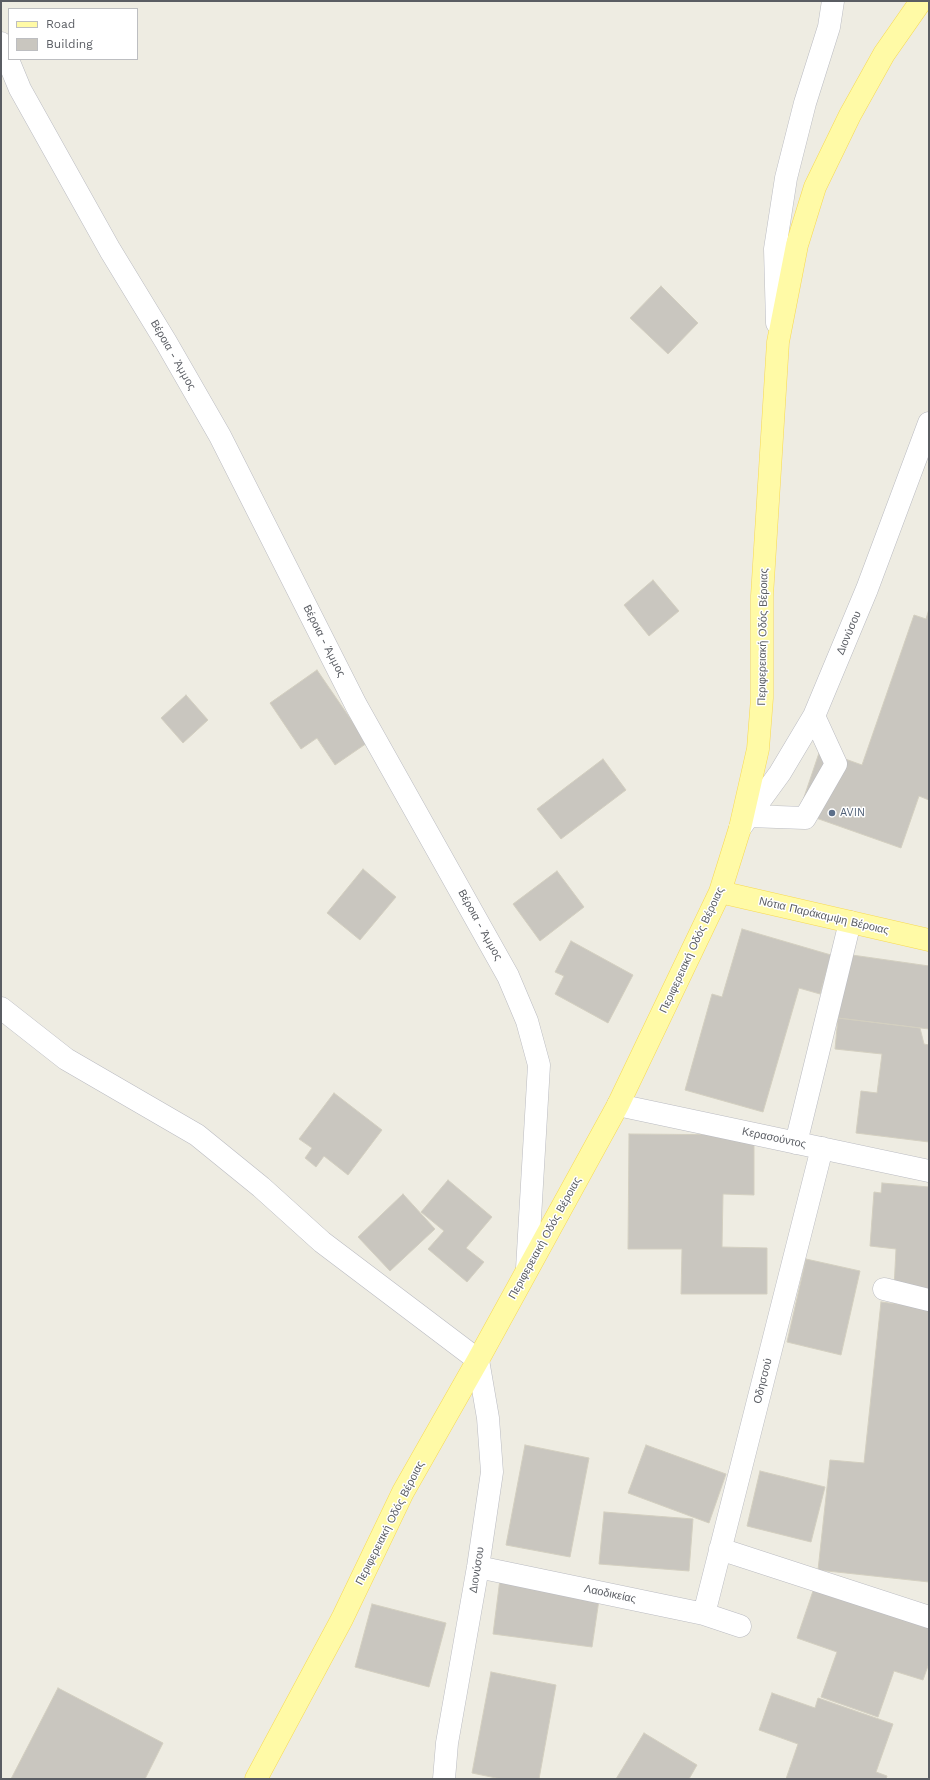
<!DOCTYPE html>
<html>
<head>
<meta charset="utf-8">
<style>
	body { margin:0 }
	#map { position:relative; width:930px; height:1780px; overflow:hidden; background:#eeece2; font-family:"Work Sans",sans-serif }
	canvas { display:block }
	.frame { position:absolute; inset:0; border:2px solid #5a5d63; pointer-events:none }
	.legend { position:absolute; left:8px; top:8px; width:130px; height:52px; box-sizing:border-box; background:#fff; border:1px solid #bdbec1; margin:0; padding:5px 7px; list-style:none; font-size:12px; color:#5a5d63 }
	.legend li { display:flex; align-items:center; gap:8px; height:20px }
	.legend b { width:20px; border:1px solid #bdbec1 }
</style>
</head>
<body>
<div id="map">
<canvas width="930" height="1780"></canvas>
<div class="frame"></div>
<ul class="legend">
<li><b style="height:5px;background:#fffaa6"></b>Road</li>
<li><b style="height:11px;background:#c9c6bf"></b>Building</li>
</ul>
</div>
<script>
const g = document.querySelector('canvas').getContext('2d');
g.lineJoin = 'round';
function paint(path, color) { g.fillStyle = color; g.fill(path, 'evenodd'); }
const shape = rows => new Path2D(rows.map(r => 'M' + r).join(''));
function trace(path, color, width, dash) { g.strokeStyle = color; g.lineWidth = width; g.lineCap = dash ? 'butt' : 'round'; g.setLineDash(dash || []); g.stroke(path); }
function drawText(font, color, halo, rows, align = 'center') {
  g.font = font + ' "Work Sans",sans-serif'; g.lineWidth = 3; g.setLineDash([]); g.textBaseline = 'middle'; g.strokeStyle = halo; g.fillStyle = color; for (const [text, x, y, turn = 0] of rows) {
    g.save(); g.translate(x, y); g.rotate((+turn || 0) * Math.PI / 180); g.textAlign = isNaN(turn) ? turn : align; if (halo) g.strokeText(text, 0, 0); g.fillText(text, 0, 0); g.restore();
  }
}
const building = shape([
	[661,286,698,323,668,354,630,318,661,286],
	[653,580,679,611,649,636,624,605,653,580],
	[929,609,929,800,919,796,901,848,799,812,820,750,862,765,914,615,926,619,929,609],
	[317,670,367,743,335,765,317,738,301,749,270,703,317,670],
	[186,695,208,720,183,743,161,718,186,695],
	[603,759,626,790,561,839,537,809,603,759],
	[363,869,396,897,360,940,327,913,363,869],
	[557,871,584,907,540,941,513,904,557,871],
	[742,929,831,955,820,994,799,988,763,1112,685,1090,712,994,722,997,742,929],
	[571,941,633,975,608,1023,555,994,564,976,555,972,571,941],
	[845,954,929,966,929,1029,838,1018,845,954],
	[838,1018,920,1028,924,1044,929,1045,929,1142,856,1133,861,1091,877,1093,882,1054,835,1049,838,1018],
	[334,1093,382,1130,348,1175,324,1156,316,1167,305,1158,312,1148,299,1139,334,1093],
	[629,1134,754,1135,754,1195,723,1194,722,1247,767,1248,767,1294,681,1294,682,1249,628,1249,629,1134],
	[448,1180,492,1217,466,1248,484,1262,467,1282,428,1249,444,1231,421,1212,448,1180],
	[882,1183,929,1187,929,1291,894,1288,896,1249,870,1246,874,1192,881,1193,882,1183],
	[403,1194,435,1229,390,1271,358,1237,403,1194],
	[806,1259,860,1271,841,1355,787,1342,806,1259],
	[881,1302,929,1308,929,1582,818,1570,830,1460,864,1463,881,1302],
	[525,1445,589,1458,570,1557,506,1545,525,1445],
	[646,1445,726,1474,709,1523,628,1493,646,1445],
	[760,1471,825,1487,811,1542,747,1526,760,1471],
	[604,1512,693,1519,689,1571,599,1564,604,1512],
	[500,1579,600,1593,592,1647,493,1634,500,1579],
	[814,1588,929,1628,929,1663,923,1680,894,1671,878,1717,821,1697,837,1652,797,1638,814,1588],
	[372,1604,446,1623,429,1687,355,1667,372,1604],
	[491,1672,556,1685,539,1779,501,1779,472,1773,491,1672],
	[58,1688,163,1743,145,1779,11,1779,58,1688],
	[772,1693,815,1708,818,1698,893,1724,876,1772,887,1776,886,1779,786,1779,798,1744,759,1730,772,1693],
	[644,1733,697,1765,689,1779,616,1779,644,1733]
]);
paint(building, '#c9c6bf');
trace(building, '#d3cfc0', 1);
const minor = shape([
	[1,43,20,89,110,250,166,342,220,436,356,705,508,976,527,1021,539,1065,527,1269],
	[777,323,775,249,786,178,805,103,829,27,833,1],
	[749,816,805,818,836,764,814,716],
	[740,828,780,773,814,716,867,589,929,423],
	[1,1008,66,1059,197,1135,261,1187,322,1242,478,1360,488,1418,492,1472,478,1567,447,1743,444,1779],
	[618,1105,929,1171],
	[796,1143,850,922],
	[884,1289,929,1300],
	[720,1549,929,1617],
	[478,1567,704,1614,740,1626],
	[704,1614,822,1148]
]);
const major = shape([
	[720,892,929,940],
	[256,1779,342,1619,403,1492,478,1360,618,1105,720,892,740,828,758,749,762,698,762,596,778,342,797,245,815,187,850,115,884,54,921,1]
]);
trace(minor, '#babbc1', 23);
trace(major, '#f7d952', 23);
trace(minor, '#fff', 22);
trace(major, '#fffaa6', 22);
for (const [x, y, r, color] of [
	[832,813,4,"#5c6f8a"]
]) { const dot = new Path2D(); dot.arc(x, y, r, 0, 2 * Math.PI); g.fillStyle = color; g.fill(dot); trace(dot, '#fff', 1.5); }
drawText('11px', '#5a5d63', '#fff', [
	["Βέροια - Άμμος",173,355,60],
	["Διονύσου",849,633,-67],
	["Περιφερειακή Οδός Βέροιας",763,637,-89],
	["Βέροια - Άμμος",324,641,63],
	["Νότια Παράκαμψη Βέροιας",824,916,13],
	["Βέροια - Άμμος",480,925,61],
	["Περιφερειακή Οδός Βέροιας",692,950,-65],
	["Κερασούντος",774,1138,12],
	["Περιφερειακή Οδός Βέροιας",545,1238,-61],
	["Οδησσού",763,1381,-76],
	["Περιφερειακή Οδός Βέροιας",390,1523,-63],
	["Διονύσου",477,1570,-81],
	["Λαοδικείας",610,1594,12]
]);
drawText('11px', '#4e5e75', '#fff', [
	["AVIN",840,813]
], 'left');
</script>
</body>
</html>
